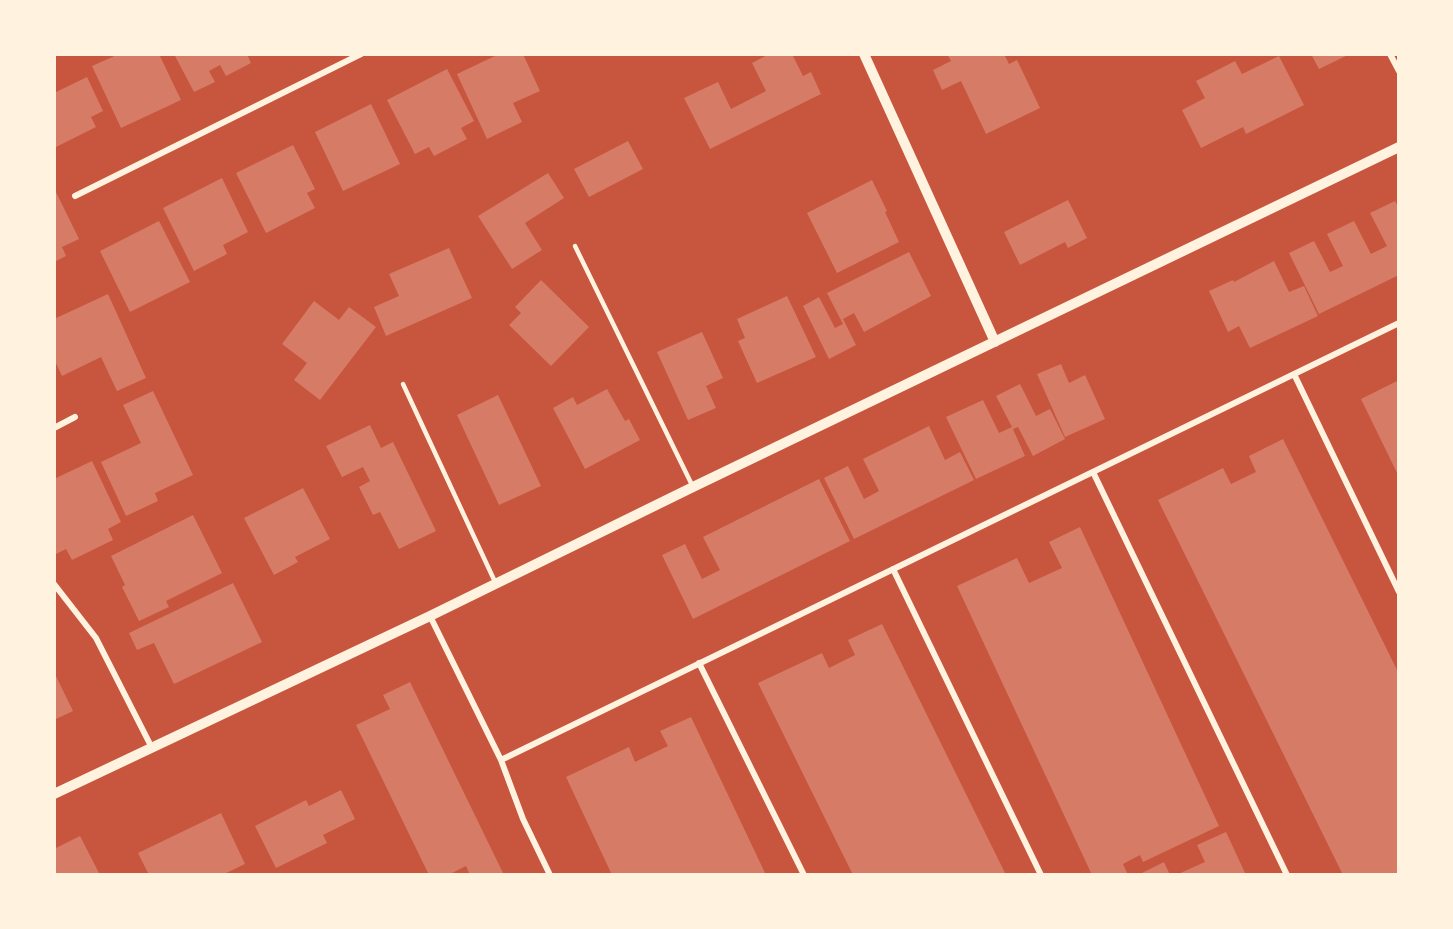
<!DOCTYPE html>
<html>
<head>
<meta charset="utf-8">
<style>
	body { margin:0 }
	#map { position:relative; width:1453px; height:929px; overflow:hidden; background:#c8553d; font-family:Quicksand,sans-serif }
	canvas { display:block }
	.frame { position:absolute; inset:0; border:56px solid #fff3e0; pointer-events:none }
</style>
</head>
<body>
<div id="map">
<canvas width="1453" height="929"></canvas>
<div class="frame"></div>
</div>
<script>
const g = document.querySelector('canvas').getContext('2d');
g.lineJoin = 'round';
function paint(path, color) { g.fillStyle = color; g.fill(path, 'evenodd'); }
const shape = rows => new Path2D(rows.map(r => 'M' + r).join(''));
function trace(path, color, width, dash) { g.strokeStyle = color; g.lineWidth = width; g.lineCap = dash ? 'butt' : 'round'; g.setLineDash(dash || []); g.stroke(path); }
paint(shape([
	[119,54,159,54,181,100,121,128,92,66],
	[174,54,247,54,251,63,226,76,220,65,209,71,215,82,194,92],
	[499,54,523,54,540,91,513,103,522,122,487,139,457,74],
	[769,54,792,54,803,76,811,72,821,94,710,149,684,98,718,82,731,109,766,91,752,63],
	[947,54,1004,54,1009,64,1017,60,1040,108,986,134,961,81,942,90,933,70,951,61],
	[1311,54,1350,54,1319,69],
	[1279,56,1304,105,1246,134,1243,127,1201,148,1182,110,1205,98,1196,81,1235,61,1242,74],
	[447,69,474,121,461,128,467,139,434,156,429,147,415,154,387,100],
	[87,77,103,111,91,117,96,127,54,148,54,93],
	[371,104,400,164,343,191,315,132],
	[628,141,643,169,589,197,574,169],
	[293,145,315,189,307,193,315,208,266,233,236,173],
	[548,173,564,198,525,223,542,250,512,269,478,216],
	[222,178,248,232,223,245,227,254,194,271,163,208],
	[872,180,887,211,885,212,899,242,837,273,807,213],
	[54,188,79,239,62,247,66,256,54,262],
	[1068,200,1087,238,1068,248,1065,242,1020,265,1004,232],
	[1395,201,1399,208,1399,275,1319,314,1289,253,1314,241,1330,272,1343,266,1327,234,1354,221,1371,254,1387,246,1370,213],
	[159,221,190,282,130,312,100,251],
	[449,248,472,298,386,336,374,307,399,296,389,274],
	[909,252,931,296,864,332,854,313,843,319,856,345,829,359,803,306,819,297,835,328,843,324,827,293],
	[1274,261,1289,292,1304,286,1318,316,1250,348,1239,326,1228,332,1209,291,1233,280,1234,282],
	[541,280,589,327,551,366,509,325,521,313,515,307],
	[108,294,146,378,117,391,101,357,62,376,54,359,54,319],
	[787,296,816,357,757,383,738,341,745,338,737,319],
	[314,301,339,320,349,307,376,327,320,400,294,380,307,363,282,344],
	[702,332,723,378,706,386,716,408,688,420,657,352],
	[1061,364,1069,383,1085,375,1105,419,1065,437,1037,374],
	[1399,380,1399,477,1361,399],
	[1020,384,1036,416,1050,409,1065,439,1033,456,1018,427,1013,429,996,396],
	[607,389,625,421,629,419,640,440,585,469,553,408,573,397,577,405],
	[153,391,193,475,155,493,158,501,126,516,101,462,141,443,123,405],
	[498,395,541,486,499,505,457,415],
	[983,400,999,433,1012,427,1025,456,976,479,946,417],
	[370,425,381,448,393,442,436,531,399,549,380,512,373,515,359,487,370,481,363,467,342,477,326,446],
	[929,426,945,460,960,452,974,480,854,539,824,478,848,466,864,499,879,491,863,459],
	[1283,439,1399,674,1399,875,1343,875,1158,500,1223,468,1231,484,1256,472,1249,456],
	[92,461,121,522,108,529,113,540,72,560,66,549,56,554,54,550,54,479],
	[819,479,850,541,693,619,662,555,685,544,702,579,720,570,703,537],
	[303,488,330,539,295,557,298,562,274,575,244,518],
	[193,515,222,573,166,601,169,607,139,621,122,587,125,585,111,556],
	[1080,527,1219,826,1143,862,1140,855,1123,864,1128,875,1092,875,957,586,1017,558,1029,583,1062,568,1049,542],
	[233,583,262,642,174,684,154,643,137,650,129,633],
	[882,624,1006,875,853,875,758,683,822,653,829,668,855,655,848,640],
	[54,672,73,711,54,720],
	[410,682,504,875,470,875,466,866,448,875,429,875,356,725,390,709,383,695],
	[691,717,766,875,612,875,566,777,629,747,635,762,668,746,660,731],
	[341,790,355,819,323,835,327,843,276,868,255,826,306,800,309,806],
	[221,813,245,864,222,875,149,875,138,853],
	[1226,832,1246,875,1176,875,1205,862,1197,845],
	[80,836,100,875,54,875,54,849],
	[1164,862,1170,875,1138,875]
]), '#d67c66');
trace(shape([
	[575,246,693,487],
	[403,384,496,584]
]), '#fff3e0', 4.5);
trace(shape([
	[1390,54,1399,71],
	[75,196,361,54],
	[1294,374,1399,592],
	[54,428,75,417],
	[1093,472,1287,875],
	[893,569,1041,875],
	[54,584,96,638,152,748],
	[430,616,501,760,523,819,550,875],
	[699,663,804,875],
	[501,760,1399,323]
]), '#fff3e0', 6);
trace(shape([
	[864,54,995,342],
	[54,794,430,616,693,487,1399,147]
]), '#fff3e0', 10);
</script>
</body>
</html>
